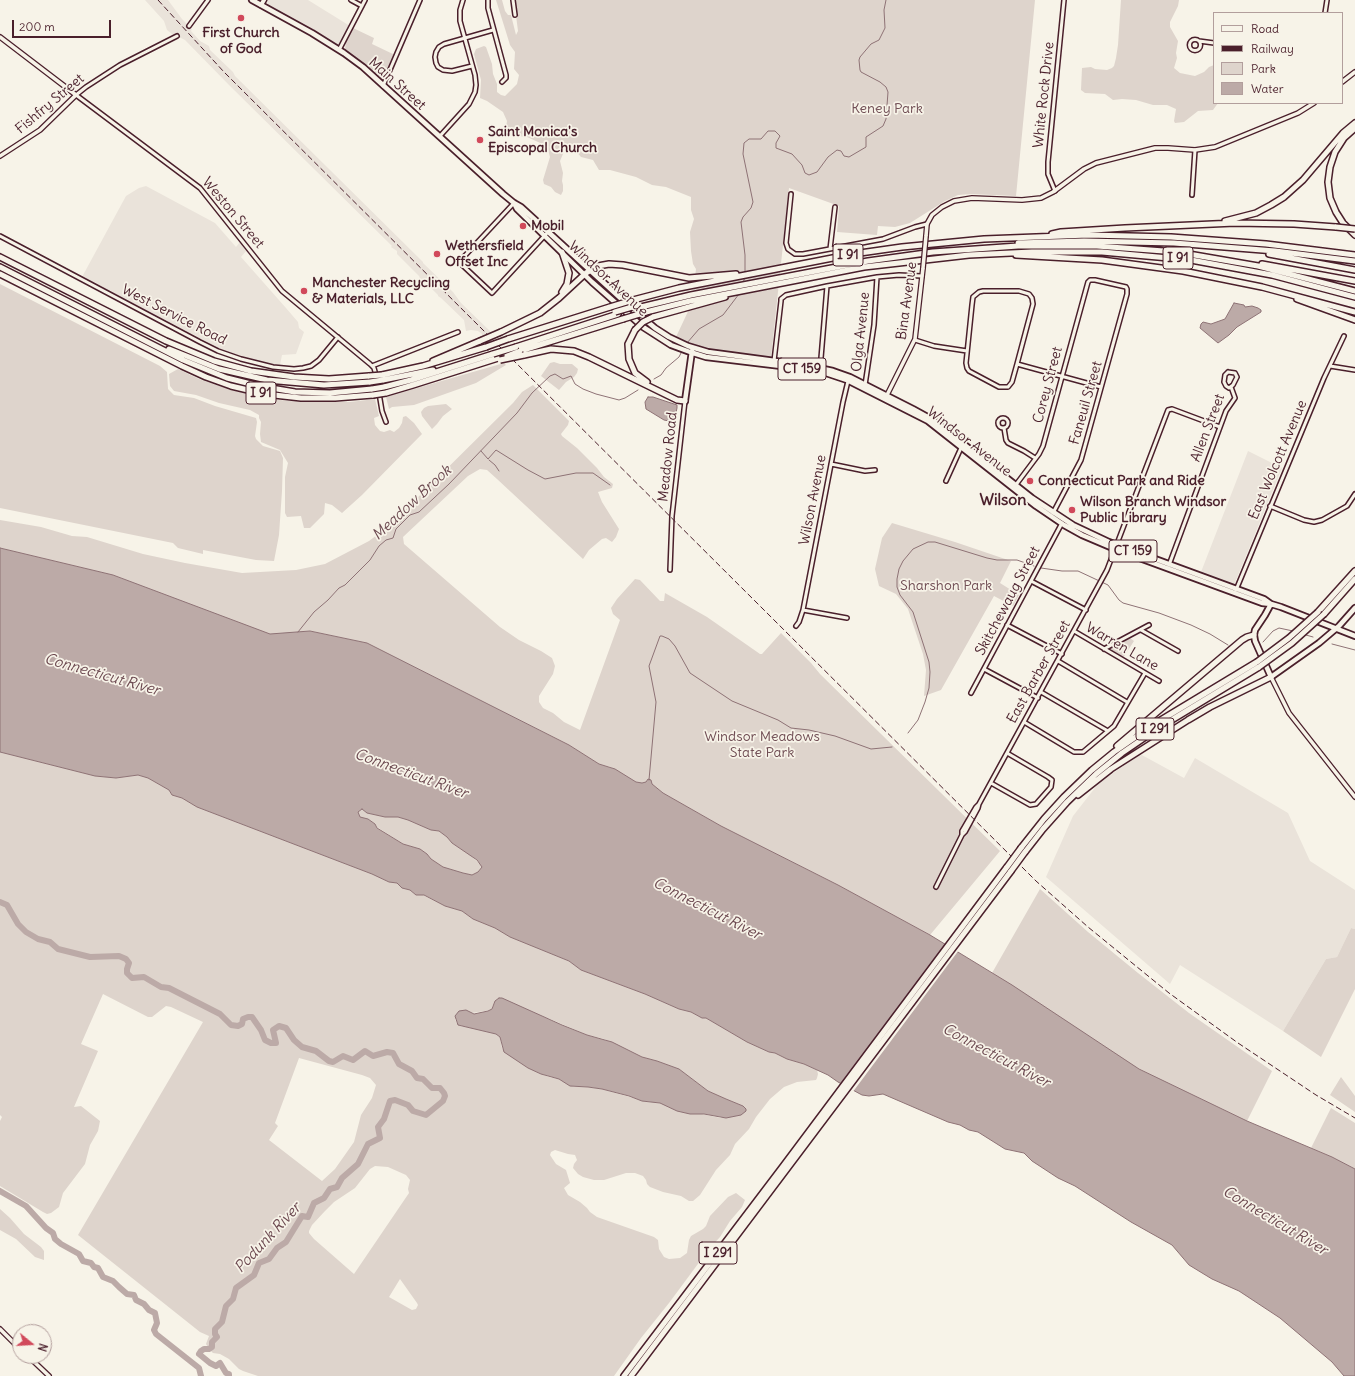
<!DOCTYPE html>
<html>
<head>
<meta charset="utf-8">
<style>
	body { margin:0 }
	#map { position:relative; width:1355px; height:1376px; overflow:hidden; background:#f7f3e8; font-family:Delius,sans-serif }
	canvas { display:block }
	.legend { position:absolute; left:1213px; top:12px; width:130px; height:92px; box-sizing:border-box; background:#f7f3e8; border:1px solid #b29e9c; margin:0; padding:5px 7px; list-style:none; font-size:12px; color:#4a1f2b }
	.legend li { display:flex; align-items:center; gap:8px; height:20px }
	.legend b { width:20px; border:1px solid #b29e9c }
	.north { position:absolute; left:12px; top:1324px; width:40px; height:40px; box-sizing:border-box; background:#f7f3e8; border:1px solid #b29e9c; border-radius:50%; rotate:108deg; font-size:11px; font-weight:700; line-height:16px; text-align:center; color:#4a1f2b }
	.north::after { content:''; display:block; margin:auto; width:14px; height:18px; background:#d1495b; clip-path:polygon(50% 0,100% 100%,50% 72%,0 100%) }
	.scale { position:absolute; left:12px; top:20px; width:99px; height:18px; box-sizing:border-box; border:2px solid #4a1f2b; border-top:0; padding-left:5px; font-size:12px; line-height:14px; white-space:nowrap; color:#4a1f2b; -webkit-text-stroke:3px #f7f3e8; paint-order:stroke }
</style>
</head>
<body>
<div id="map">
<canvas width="1355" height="1376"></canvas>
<ul class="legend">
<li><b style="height:5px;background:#f7f3e8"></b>Road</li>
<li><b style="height:5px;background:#4a1f2b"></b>Railway</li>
<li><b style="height:11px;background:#ded4cc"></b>Park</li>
<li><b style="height:11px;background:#bcaaa7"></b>Water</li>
</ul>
<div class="north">N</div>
<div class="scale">200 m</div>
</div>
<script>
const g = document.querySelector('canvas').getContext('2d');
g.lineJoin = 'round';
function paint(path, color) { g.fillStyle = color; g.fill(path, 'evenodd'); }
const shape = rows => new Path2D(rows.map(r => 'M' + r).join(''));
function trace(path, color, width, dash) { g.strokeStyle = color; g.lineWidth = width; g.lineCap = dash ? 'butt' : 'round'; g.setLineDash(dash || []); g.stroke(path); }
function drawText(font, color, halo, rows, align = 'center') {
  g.font = font + ' Delius,sans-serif'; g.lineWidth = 3.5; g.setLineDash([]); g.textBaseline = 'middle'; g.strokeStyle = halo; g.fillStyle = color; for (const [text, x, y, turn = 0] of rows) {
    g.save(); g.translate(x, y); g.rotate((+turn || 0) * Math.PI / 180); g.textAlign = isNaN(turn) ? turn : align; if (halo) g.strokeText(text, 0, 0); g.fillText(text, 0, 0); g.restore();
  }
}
paint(shape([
	[145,0,168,0,182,19,192,29,191,31,200,41,209,46,210,50,233,72,235,76,423,262,423,263,453,292,461,303,492,333,482,337,482,334,478,331,471,330,466,331,464,320,441,298,438,296,438,295,425,282,422,283,419,276,397,254,397,251,391,247,392,246,229,85,185,40,181,38,177,38,167,30,164,21],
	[267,0,308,0,350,26,338,45,268,5],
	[146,186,215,223,236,247,240,242,246,251,241,257,286,308,298,322,299,328,304,332,296,354,282,355,280,365,261,362,225,351,82,277,126,196,139,188],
	[1248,451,1282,468,1234,585,1201,572],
	[1140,754,1184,778,1195,758,1288,813,1310,861,1355,890,1355,929,1351,928,1337,957,1326,959,1283,1031,1180,965,1170,984,1046,877,1073,816,1098,784]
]), '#eae3da');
paint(shape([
	[496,0,502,0,505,11,508,15,511,15,516,35,518,31,514,0,1035,0,1016,196,971,194,958,195,945,201,910,223,895,227,878,226,877,235,837,232,839,206,789,188,771,358,702,349,676,337,692,303,696,269,693,264,691,251,690,232,694,219,691,210,691,197,666,187,652,185,636,177,610,170,599,170,593,160,581,157,575,150,568,148,565,149,560,161,563,173,562,181,563,185,563,191,561,195,555,192,551,187,544,184,543,180,550,157,547,146,527,137,510,135,505,133,507,121,503,112,487,101,480,98,481,80,474,54,476,49,484,46,486,47,492,64,493,74,497,84,497,92,501,95,505,96,517,84,519,75,514,69,515,52,510,45,506,32],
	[1121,0,1179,0,1178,6,1170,22,1170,27,1178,41,1176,53,1177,58,1174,68,1180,73,1195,76,1204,72,1209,67,1214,65,1214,103,1218,103,1213,110,1198,111,1184,122,1175,123,1174,121,1176,109,1167,105,1153,105,1136,100,1122,99,1113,100,1105,94,1085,93,1081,90,1082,68,1091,67,1095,69,1107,70,1112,68,1114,66,1116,58,1118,45],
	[353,28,374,38,372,44,395,55,384,79,381,79,345,49,346,41],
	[0,284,160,366,167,372,168,389,174,395,194,398,215,406,256,418,257,422,255,436,256,439,263,446,280,451,283,458,282,491,279,535,274,561,256,560,203,550,203,554,178,548,173,543,0,508],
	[554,362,560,364,572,364,578,369,577,373,574,377,566,382,559,390,541,376,550,363],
	[504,363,506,365,476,383,414,405,392,407,389,409,386,397],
	[178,369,199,379,228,389,255,396,287,401,350,402,375,399,379,416,374,418,375,425,380,431,384,432,390,430,394,432,399,428,402,423,403,417,406,416,414,423,422,434,362,495,342,513,332,505,325,503,324,514,310,528,304,528,301,516,287,517,285,513,285,477,288,463,280,450,261,442,260,434,261,422,259,418,259,415,250,410,219,403,196,395,174,391,170,386,169,374],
	[533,385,569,421,568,425,561,434,562,436,577,448,597,468,604,477,613,484,612,488,598,492,602,502,619,529,616,537,612,542,606,538,602,539,589,550,583,559,497,479,487,470,480,469,468,476,403,537,404,544,500,627,519,640,541,651,552,658,555,666,553,674,539,696,539,702,543,708,553,713,564,722,580,730,620,620,613,614,611,608,617,599,635,579,640,580,660,601,664,601,665,593,707,617,760,654,762,654,781,633,811,663,820,674,1000,851,930,935,838,885,721,826,663,793,652,784,651,780,648,779,646,782,642,783,636,782,610,767,599,764,569,745,367,643,311,631,270,635,113,575,0,548,0,520,41,527,72,536,87,537,143,554,185,563,242,573,296,570,325,564,369,541,381,532,401,514,513,403,522,392],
	[446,404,452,409,443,416,437,424,432,429,422,416,421,412,424,408,428,406],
	[892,523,955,542,1011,561,1000,583,1019,595,1013,606,994,596,941,690,924,696,926,670,923,654,908,609,896,594,879,586,875,569,882,538],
	[1130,638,1134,641,1123,658,1112,651,1112,648],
	[0,752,95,776,116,778,138,775,148,778,169,790,172,795,182,798,197,807,372,874,389,882,397,883,402,888,410,890,416,895,423,895,445,906,462,911,473,919,495,928,510,937,569,961,581,970,645,994,679,1009,691,1012,702,1018,706,1018,747,1042,769,1052,775,1053,787,1059,804,1064,817,1070,818,1074,817,1078,816,1080,797,1082,784,1087,770,1099,756,1117,749,1129,735,1144,730,1155,716,1170,700,1195,693,1201,689,1201,681,1196,663,1192,650,1187,647,1184,646,1180,643,1176,635,1173,626,1173,604,1180,594,1180,583,1177,578,1174,573,1168,574,1164,577,1160,575,1155,568,1154,555,1150,551,1152,550,1155,556,1164,566,1170,570,1183,564,1188,568,1195,580,1202,587,1208,590,1212,597,1217,654,1237,658,1240,659,1249,664,1257,669,1259,680,1258,687,1253,689,1240,691,1236,703,1229,706,1226,710,1216,728,1197,736,1193,745,1200,742,1207,730,1221,720,1237,709,1249,669,1303,641,1338,614,1376,258,1376,243,1371,239,1369,229,1359,220,1354,213,1353,210,1350,206,1344,209,1336,200,1332,78,1235,203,1022,171,1007,166,1006,152,1017,148,1017,103,994,81,1044,98,1051,74,1107,81,1106,100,1121,98,1131,90,1145,85,1164,63,1193,59,1207,51,1213,47,1214,43,1212,0,1186,0,1121,2,1117,0,1115],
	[495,1001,550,1019,587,1035,604,1039,642,1057,657,1061,679,1069,708,1091,726,1099,743,1106,731,1116,721,1118,668,1107,665,1104,656,1102,647,1102,602,1089,588,1087,574,1087,559,1079,549,1077,528,1068,502,1048,500,1037,496,1034,473,1028,460,1026,457,1023,455,1019,472,1013,491,1010],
	[299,1058,362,1075,370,1078,376,1085,372,1098,361,1115,354,1142,335,1169,322,1181,269,1140,278,1126,275,1123],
	[375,1166,388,1167,406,1175,410,1180,408,1189,409,1193,354,1274,314,1239,309,1233,309,1231,312,1225,325,1211,334,1202,355,1188,370,1169],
	[400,1279,417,1303,418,1305,416,1309,412,1310,389,1297],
	[362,809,367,813,385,817,398,817,408,820,431,830,439,831,447,837,452,843,469,854,482,866,478,872,472,875,463,873,443,867,431,859,427,854,420,849,403,844,377,827,375,824,368,819,360,817,358,812],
	[1040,889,1088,932,1138,973,1189,1013,1272,1071,1247,1121,1161,1080,1130,1064,992,973],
	[1351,928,1355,929,1355,989,1321,1057,1283,1031,1326,959,1337,957],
	[1341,1077,1355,1096,1355,1112,1330,1095],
	[1331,1108,1355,1123,1355,1169,1332,1157,1311,1148],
	[0,1209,10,1218,24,1234,41,1247,44,1251,44,1260,35,1257,16,1239,0,1230]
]), '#ded4cc');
const water = shape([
	[1234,303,1244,305,1245,307,1252,306,1258,308,1261,310,1261,312,1237,327,1229,335,1218,343,1200,328,1201,324,1203,322,1211,324,1225,319,1234,303],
	[648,397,653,397,677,405,677,408,674,422,664,420,646,409,645,402,648,397],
	[0,548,113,575,270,634,310,631,367,643,569,745,599,764,615,769,636,782,642,783,646,782,648,779,651,780,652,784,663,793,721,826,838,885,930,935,1012,985,1139,1069,1247,1121,1332,1157,1355,1169,1355,1376,1344,1376,1332,1362,1280,1318,1239,1291,1212,1279,1189,1265,1172,1245,1131,1222,1075,1186,1058,1178,1032,1161,1024,1153,1005,1149,978,1132,969,1130,960,1125,948,1122,883,1094,869,1096,862,1095,838,1082,828,1075,804,1064,787,1059,775,1053,769,1052,747,1042,706,1018,702,1018,691,1012,679,1009,645,994,581,970,569,961,510,937,495,928,473,919,462,911,445,906,424,895,416,895,410,890,402,888,397,883,389,882,372,874,197,807,182,798,172,795,169,790,148,778,138,775,116,778,95,776,0,752,0,548],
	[362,809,367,813,385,817,398,817,408,820,431,830,439,831,447,837,452,843,477,860,482,867,478,872,472,875,463,873,443,867,431,859,427,854,420,849,403,844,377,828,375,824,368,819,360,817,358,812,362,809],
	[499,998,502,998,562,1025,587,1035,612,1042,642,1057,657,1061,679,1069,708,1091,726,1099,743,1106,746,1109,746,1111,741,1115,726,1118,704,1114,690,1114,677,1111,660,1103,642,1101,629,1096,602,1089,588,1087,570,1086,559,1079,541,1074,528,1068,504,1052,500,1037,496,1034,458,1025,455,1016,459,1011,466,1010,474,1014,488,1011,492,1009,495,1001,499,998]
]);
paint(water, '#bcaaa7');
trace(water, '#8e7275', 1);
paint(shape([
	[947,943,959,950,852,1093,840,1086]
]), '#f7f3e8');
trace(shape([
	[745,274,745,255,741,222,743,217,751,208,753,202,743,154,744,143,749,139,761,139,768,131,775,131,780,136,776,143,776,148,792,154,802,165,805,173,809,175,817,172,828,157,837,150,841,151,844,156,849,157,866,147,866,137,883,126,886,119,888,92,886,87,880,82,861,72,860,70,859,60,860,57,871,44,879,40,885,28,884,10,886,0],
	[743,283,745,277],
	[687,343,699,329,723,315,739,294],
	[654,379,661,375,666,368,679,357,682,351],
	[481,451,488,459,496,450,528,470,545,479,576,473,593,473,610,485],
	[489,460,495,465,499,471],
	[1041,568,1062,571,1078,571,1108,585,1119,600,1123,603,1159,613,1191,625,1210,634,1228,645],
	[298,632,314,612,328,600,339,588,345,585,370,560,379,546,386,540,393,538,396,529,410,515,419,512,449,484,517,413,532,393,550,376,555,374,563,379,571,376,575,384,583,389,596,394,619,400,625,398,638,390],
	[1306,635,1313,637],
	[1263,642,1273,631,1279,628,1293,631],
	[1332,644,1355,650],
	[908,733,918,720,925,702,929,688,930,672,929,662,913,612,900,595,897,587,897,579,899,569,903,561,913,549,928,542,935,542,987,558,997,560,1017,560,1034,566],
	[649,780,656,702,649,666,660,636,662,636,669,639,675,646,690,673,732,701,778,720,791,728,809,730,835,736,871,749,892,747]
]), '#8e7275', 1);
trace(shape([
	[0,902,7,905,18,924,26,932,38,939,50,942,58,949,90,957,119,956,126,959,129,963,127,969,127,973,132,978,144,977,161,987,169,988,220,1014,231,1025,238,1026,242,1024,243,1019,248,1017,252,1017,261,1030,265,1040,271,1043,276,1043,273,1030,279,1026,286,1028,294,1040,302,1047,316,1051,329,1061,333,1062,343,1056,353,1060,365,1051,373,1056,387,1052,393,1053,399,1064,412,1071,417,1078,423,1079,432,1088,440,1088,444,1093,445,1096,443,1101,426,1115,413,1111,408,1105,395,1100,390,1101,384,1119,378,1127,380,1138,368,1144,358,1164,342,1178,337,1187,330,1189,324,1198,314,1203,308,1217,302,1216,286,1242,277,1248,269,1259,259,1263,254,1275,236,1288,233,1299,226,1306,222,1322,215,1329,215,1334,217,1337,212,1342,212,1347,209,1349,204,1349,201,1351,199,1354,210,1363,216,1366,220,1363,226,1373,229,1374,229,1376],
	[0,1191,26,1206,46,1228,53,1233,55,1239,61,1244,79,1254,83,1261,91,1263,94,1267,98,1268,103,1277,113,1281,119,1287,127,1294,134,1295,136,1300,144,1304,149,1310,155,1313,157,1323,154,1330,156,1334,199,1368,201,1376]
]), '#bcaaa7', 6);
const minor = shape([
	[351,0,362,6],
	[488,0,488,8,506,75,506,78,502,82],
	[513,0,515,15],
	[1325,13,1327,0],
	[189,26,208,0],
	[177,36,120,65,86,87,76,95,200,188,282,291,370,364,374,368,376,375],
	'1189.5 45a5.5 5.5 0 1 1 11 0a5.5 5.5 0 1 1-11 0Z',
	[1199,41,1214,43],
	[339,50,365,0],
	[472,66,452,71,443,70,438,67,436,63,435,57,436,52,439,47,444,44,493,30],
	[383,86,420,0],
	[440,136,469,104,475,92,476,85,475,75,460,21,460,10,463,0],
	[1055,191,1048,174,1048,162,1064,0],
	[791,194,786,243,788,249,795,254,803,254,883,239,915,227,927,224],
	[1192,195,1195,150],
	[514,203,459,262,492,293,548,232],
	[0,236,200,342,218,351,241,359,273,367,294,369,303,368,311,366,319,360,338,337],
	[830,249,835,207],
	[983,291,1019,291,1029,294,1032,298,1033,304,1017,364,1012,382,1008,387,999,387,969,371,967,368,966,363,972,305,973,297,979,292,983,291],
	[915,340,934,346,967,351],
	[774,361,781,301,781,299,786,295,827,286,877,277,899,275,922,276],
	[1017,364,1101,387],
	[372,366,458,332],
	[1330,366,1355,370],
	[820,370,827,286],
	[1228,372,1235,373,1237,377,1233,385,1229,388,1226,386,1224,382,1225,375,1228,372],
	[377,381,382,411,386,422],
	[865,385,874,325,877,277],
	'998 423a5 5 0 1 1 10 0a5 5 0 1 1-10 0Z',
	[1004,428,1006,440,1008,443,1024,451,1035,458],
	[831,464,865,471,875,470],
	[946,481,961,448],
	[1015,486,1039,454,1043,446,1088,282,1090,280,1095,280,1126,287,1127,289,1127,294,1081,460,1053,513],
	[1270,506,1304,520,1314,522,1322,520,1347,506,1355,494],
	[1169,565,1226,411,1235,398,1231,387],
	[670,570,672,516,685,401],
	[1031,581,1086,610],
	[1236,590,1324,378,1344,336],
	[803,610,847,618],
	[1007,625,1062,654],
	[796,626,799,622,803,610,843,402,848,381],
	[1141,630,1178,651],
	[1074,631,1159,681],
	[1104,649,1149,625],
	[1058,661,1127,702],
	[984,669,1038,698],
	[1041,692,1108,731],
	[971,693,1062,523],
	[1024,722,1074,752,1083,752,1114,726,1145,673],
	[991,783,1030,805,1036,804,1051,787,1052,780,1048,777,1007,753],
	[979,804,976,807,962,831,962,835,965,832,978,808,979,804,1107,570,1168,410,1172,409,1220,427],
	[936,887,962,835]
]);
const tertiary = shape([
	[0,37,76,95,40,130,0,156],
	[1342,82,1355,72],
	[926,236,927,224,932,215,942,207,954,201,972,198,1022,200,1041,198,1053,192,1084,169,1096,163,1155,148,1168,148,1195,150,1215,147,1298,113,1314,103],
	[886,397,915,339,923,268],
	[1271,677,1289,713,1355,797],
	[0,1329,20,1349],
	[28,1356,49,1376]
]);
const secondary = shape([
	[261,5,264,0]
]);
const primary = shape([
	[252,0,312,33,344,53,363,67,503,194,514,203,521,207,628,305,655,328,669,337,688,346,708,352,805,365,833,371,850,377,913,409,933,420,1032,498,1073,525,1109,542,1264,599,1271,604],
	[514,203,517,209,592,282,643,327,671,345,690,352,706,357,806,369,826,373,847,380,928,421,1036,506,1064,525,1082,535,1115,549,1262,603,1271,604,1281,607,1355,636],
	[685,401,692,351],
	[1271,604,1265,615,1255,630,1254,635,1255,641,1271,677,1319,643,1339,626,1355,608]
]);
const motorway = shape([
	[1355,128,1344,138,1335,152,1330,167,1328,182,1330,198,1336,212,1343,223,1355,235],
	[1225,221,1256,213,1271,205,1284,197,1303,180,1343,133,1355,123],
	[1052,234,1061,232,1125,228,1235,223,1294,224,1336,227],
	[1018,243,1084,241,1174,243,1275,251,1355,261],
	[562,252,569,273,567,284,562,292],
	[1269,254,1355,270],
	[1016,255,1102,260,1183,271,1262,287,1355,312],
	[0,257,166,341,214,361,251,371,294,377,329,379,369,376],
	[1262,264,1355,281],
	[0,267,183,360,227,378,259,386,295,392,330,393,372,389],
	[0,274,182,366,206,377,231,386,265,394,301,398,335,398,373,395],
	[1297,299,1355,320],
	[633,300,679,288,853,254,902,247,984,239,1088,235,1171,237,1266,244,1355,255],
	[641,307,691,295,868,261,933,252,1018,246,1097,246,1177,252,1258,266,1355,291],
	[646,312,690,301,864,267,969,255,1032,252,1102,252,1191,260,1272,275,1355,297],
	[653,317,725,297],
	[635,330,628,344,629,359,635,373,647,382],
	[501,332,540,313,559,298,586,273,598,266,609,264,623,265,689,278,736,274],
	[508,339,610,307],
	[516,347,618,314],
	[169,349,219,369,267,380,324,385,370,382],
	[520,351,623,319],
	[524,355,551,349,574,351,589,357,677,400,685,401],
	[433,361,480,341],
	[382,375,423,366,486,347],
	[383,380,433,370],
	[384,387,411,380,493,354],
	[386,393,413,385,498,358],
	[1318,612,1355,571],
	[1324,614,1355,579],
	[1117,746,1242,640,1247,637,1254,635],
	[1078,795,1111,769,1188,720,1210,707,1271,677],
	[1021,848,1044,819,1064,797,1092,770,1114,752,1156,723,1257,662],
	[1025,852,1043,829,1067,802,1096,774,1122,753,1160,727,1259,667],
	[624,1376,784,1165,1007,867],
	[631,1376,1011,871]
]);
trace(minor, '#4a1f2b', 6);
trace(tertiary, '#4a1f2b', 6);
trace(secondary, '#4a1f2b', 7);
trace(primary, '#4a1f2b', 8);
trace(motorway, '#4a1f2b', 8);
trace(minor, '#f7f3e8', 3);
trace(tertiary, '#f7f3e8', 3.5);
trace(secondary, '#f7f3e8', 4);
trace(primary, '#f7f3e8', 4.5);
trace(motorway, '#f7f3e8', 5);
trace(shape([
	[158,0,224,72,1036,881,1088,927,1169,993,1238,1043,1316,1095,1355,1118]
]), '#4a1f2b', 1, [6, 3]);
const tertiaryBridge = shape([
	[923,268,926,236]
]);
const motorwayBridge = shape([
	[1336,227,1355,229],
	[610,307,633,300],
	[615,312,639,305],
	[623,319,646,312],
	[635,330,643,322,653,317],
	[480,341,501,332],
	[486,347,508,339],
	[493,354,516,347],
	[507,356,520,351],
	[500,360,524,355],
	[369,376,382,375],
	[370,382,383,380],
	[372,389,384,387],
	[373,395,386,393],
	[1257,662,1289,638,1318,612],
	[1259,667,1292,643,1324,614],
	[1007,867,1021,848],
	[1011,871,1025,852]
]);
trace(tertiaryBridge, '#4a1f2b', 6, []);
trace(motorwayBridge, '#4a1f2b', 8, []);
trace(tertiaryBridge, '#f7f3e8', 3.5);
trace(motorwayBridge, '#f7f3e8', 5);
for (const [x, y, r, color] of [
	[241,18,4,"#d1495b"],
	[480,140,4,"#d1495b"],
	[523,226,4,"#d1495b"],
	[437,254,4,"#d1495b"],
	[304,291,4,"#d1495b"],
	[1030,481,4,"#d1495b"],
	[1072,510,4,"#d1495b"]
]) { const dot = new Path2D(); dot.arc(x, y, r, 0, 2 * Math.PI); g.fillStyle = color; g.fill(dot); trace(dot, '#f7f3e8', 1.5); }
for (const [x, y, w] of [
	[848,255,30],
	[1178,258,30],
	[802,369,48],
	[261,393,30],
	[1133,551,48],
	[1155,729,38],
	[718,1253,38]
]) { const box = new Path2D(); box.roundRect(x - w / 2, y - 11, w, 22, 3); g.fillStyle = '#f7f3e8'; g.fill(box); trace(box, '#4a1f2b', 1); }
drawText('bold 13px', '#4a1f2b', null, [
	["I 91",848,255],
	["I 91",1178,258],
	["CT 159",802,369],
	["I 91",261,393],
	["CT 159",1133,551],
	["I 291",1155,729],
	["I 291",718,1253]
]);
drawText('bold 14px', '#4a1f2b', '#f7f3e8', [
	["First Church",241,33,"center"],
	["of God",241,49,"center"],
	["Saint Monica's",488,132],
	["Episcopal Church",488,148],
	["Mobil",531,226],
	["Wethersfield",445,246],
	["Offset Inc",445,262],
	["Manchester Recycling",312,283],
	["& Materials, LLC",312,299],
	["Connecticut Park and Ride",1038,481],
	["Wilson Branch Windsor",1080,502],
	["Public Library",1080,518]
], 'left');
drawText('14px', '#4a1f2b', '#f7f3e8', [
	["Main Street",397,84,42],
	["White Rock Drive",1044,95,-84],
	["Fishfry Street",50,104,-40],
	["Weston Street",233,213,50],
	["Windsor Avenue",608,279,43],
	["Bina Avenue",907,301,-82],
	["West Service Road",174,315,27],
	["Olga Avenue",861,332,-84],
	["Corey Street",1048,385,-75],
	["Faneuil Street",1086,403,-74],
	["Allen Street",1208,428,-69],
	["Windsor Avenue",969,442,38],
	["Meadow Road",668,457,-84],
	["East Wolcott Avenue",1278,460,-67],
	["Wilson Avenue",813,500,-79],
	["Skitchewaug Street",1008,601,-62],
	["Warren Lane",1122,647,30],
	["East Barber Street",1039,672,-61]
]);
drawText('14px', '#6f4c53', '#f7f3e8', [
	["Keney Park",887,109],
	["Sharshon Park",946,586],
	["Windsor Meadows",762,737],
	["State Park",762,753]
]);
drawText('italic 15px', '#6c4950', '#f7f3e8', [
	["Meadow Brook",412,503,-43],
	["Connecticut River",102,675,16],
	["Connecticut River",411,774,20],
	["Connecticut River",707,909,27],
	["Connecticut River",996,1056,28],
	["Connecticut River",1275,1221,31],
	["Podunk River",268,1238,-47]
]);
drawText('bold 16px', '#4a1f2b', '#f7f3e8', [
	["Wilson",1003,500]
]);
</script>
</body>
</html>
